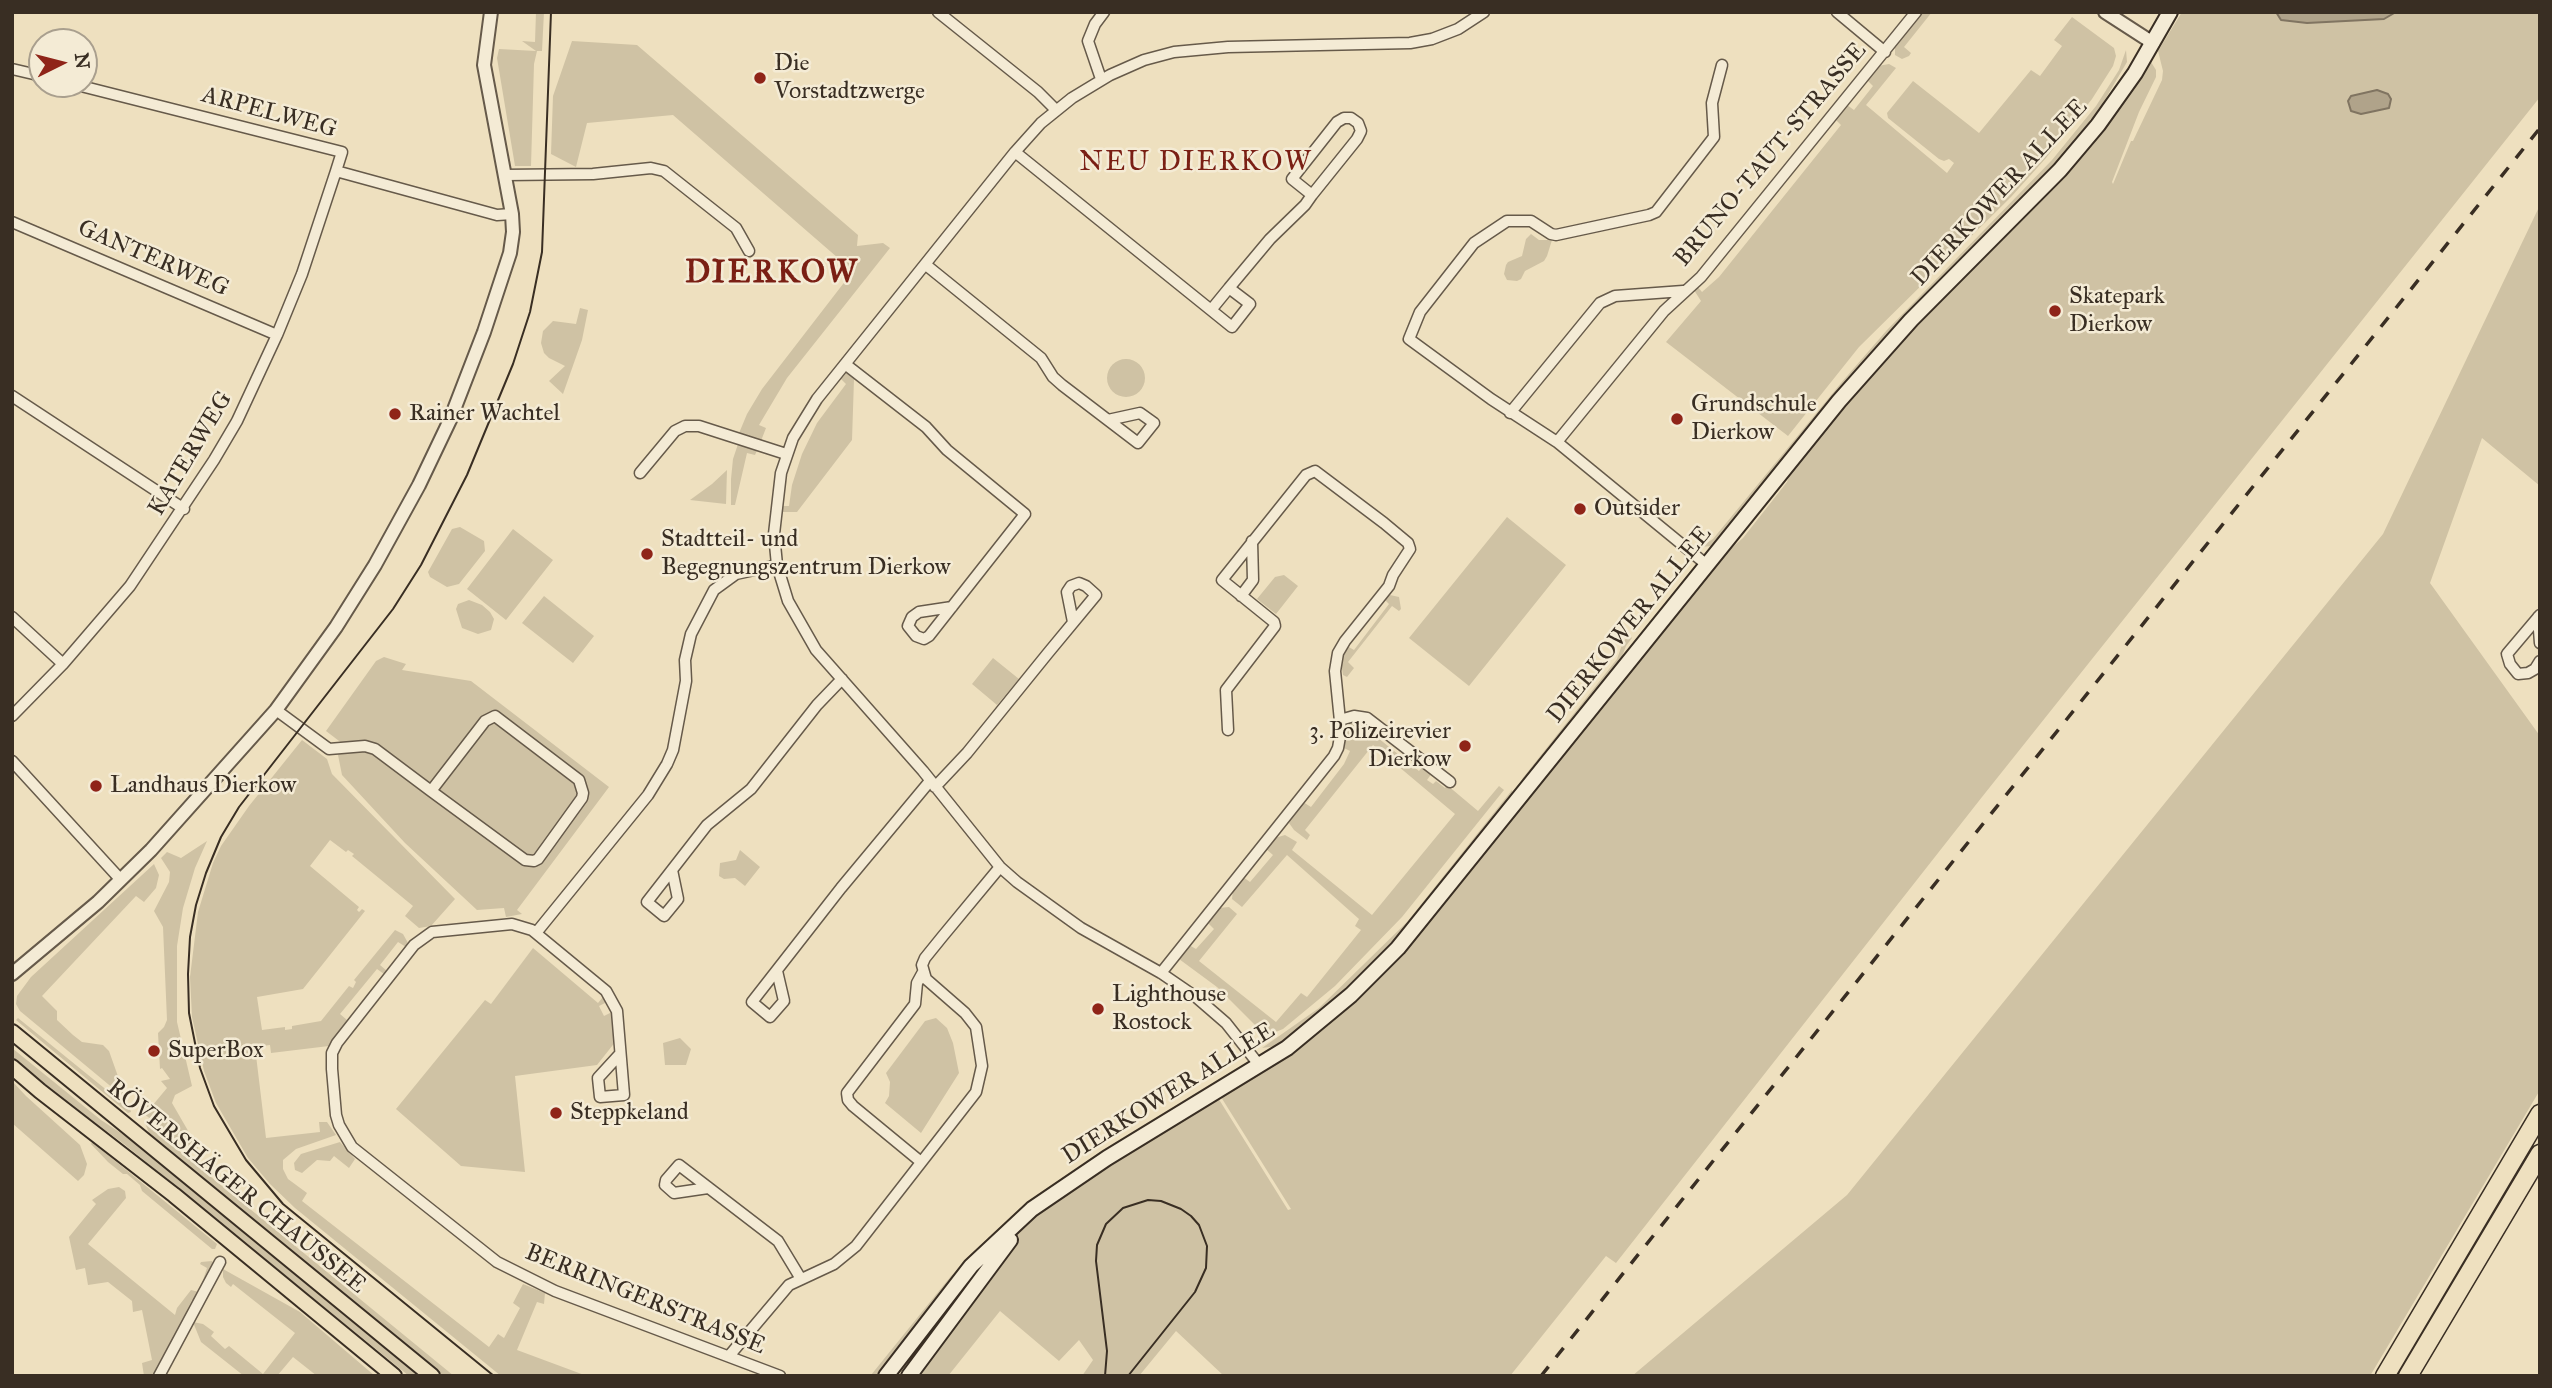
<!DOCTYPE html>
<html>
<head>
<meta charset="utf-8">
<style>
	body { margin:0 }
	#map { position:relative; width:2552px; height:1388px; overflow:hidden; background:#eee0bf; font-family:"IM FELL Great Primer",serif }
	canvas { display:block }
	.frame { position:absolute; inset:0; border:14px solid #392e23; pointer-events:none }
	.north { position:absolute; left:28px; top:28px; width:70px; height:70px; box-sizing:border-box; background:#f4ebd5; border:2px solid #a99f8e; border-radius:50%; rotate:84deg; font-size:19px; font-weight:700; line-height:28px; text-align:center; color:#392e23 }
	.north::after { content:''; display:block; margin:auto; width:24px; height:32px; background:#8f2418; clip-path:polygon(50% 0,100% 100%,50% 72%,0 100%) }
</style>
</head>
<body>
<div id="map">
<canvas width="2552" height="1388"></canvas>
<div class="frame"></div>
<div class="north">N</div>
</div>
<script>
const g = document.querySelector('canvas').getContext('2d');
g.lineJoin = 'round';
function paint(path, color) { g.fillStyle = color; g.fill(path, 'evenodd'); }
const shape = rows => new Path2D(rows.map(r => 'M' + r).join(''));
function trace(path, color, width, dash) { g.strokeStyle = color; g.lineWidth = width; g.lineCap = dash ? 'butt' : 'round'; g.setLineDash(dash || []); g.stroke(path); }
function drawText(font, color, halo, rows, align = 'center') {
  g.font = font + ' "IM FELL Great Primer",serif'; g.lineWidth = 5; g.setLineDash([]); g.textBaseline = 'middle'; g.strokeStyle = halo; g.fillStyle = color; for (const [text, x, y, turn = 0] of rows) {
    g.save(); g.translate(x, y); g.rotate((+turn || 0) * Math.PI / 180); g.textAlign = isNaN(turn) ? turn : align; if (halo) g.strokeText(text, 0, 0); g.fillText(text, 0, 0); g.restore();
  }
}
paint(shape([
	[536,12,544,12,542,51,537,51,534,64,531,166,515,166,497,58,499,49,536,51,522,41,535,42],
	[1921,12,1932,12,1904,47,1911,53,1909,56,1902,59,1895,55,1895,44],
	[2182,12,2276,12,2281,20,2307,23,2384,19,2396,12,2540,12,2540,97,1982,797,1616,1263,1606,1256,1510,1376,1224,1376,1176,1331,1139,1376,1082,1376,1093,1360,1079,1340,1059,1361,1000,1311,948,1376,919,1376,995,1269,1014,1233,1031,1215,1215,1093,1288,1210,1291,1209,1221,1097,1269,1068,1319,1032,1372,983,1415,938,1692,593,1729,550,1743,538,1787,482,1792,467,1888,351,2030,208,2100,134,2125,101,2151,62,2156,70,2156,77,2139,112,2112,182,2113,184,2131,141,2133,141,2162,80,2163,71,2158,51],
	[2072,17,2114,48,2116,56,2113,66,2092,99,2046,158,2011,197,1859,347,1788,436,1666,342,1701,301,1694,290,1697,286,1702,292,1719,277,1841,125,1836,120,1847,105,1854,110,1873,86,1867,80,1878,66,1889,64,1896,68,1866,105,1947,173,1954,163,1949,159,1944,161,1939,159,1888,118,1887,113,1913,81,1979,133,2031,70,2040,76,2062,46,2054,40],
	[572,41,637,45,858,235,857,246,883,243,890,248,787,378,759,425,766,428,759,446,737,438,747,414,762,389,853,271,673,115,587,123,576,167,551,154,553,96],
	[2126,50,2127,62,2100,108,2052,168,1890,333,1844,384,1717,541,1712,546,1700,547,1713,539,1841,383,1887,330,2052,160,2096,106,2119,70],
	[2540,205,2540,486,2482,438,2430,583,2540,736,2540,1090,2370,1376,1632,1376,1847,1195,2383,534],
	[1531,234,1539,240,1552,240,1547,256,1544,261,1525,271,1521,279,1517,281,1507,280,1504,274,1506,265,1508,262,1522,256,1526,239],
	[580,308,588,310,582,340,563,394,549,381,565,366,549,358,544,353,541,343,543,331,553,321,576,324],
	'1107 378a19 19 0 1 1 38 0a19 19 0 1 1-38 0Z',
	[845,372,854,379,852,440,797,512,780,512,782,506,789,506,792,485,802,454,817,423,846,384,840,378],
	[739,441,758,448,755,455,747,453,735,505,731,505,731,479,733,459],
	[727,470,726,504,690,500,712,484],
	[1507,517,1566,565,1469,686,1409,638],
	[460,527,484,541,485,551,459,584,447,587,430,577,428,572,452,529],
	[513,529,553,560,506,620,467,589],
	[1284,575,1298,586,1276,614,1257,599,1275,577],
	[1390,595,1399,597,1401,609,1399,611,1392,606,1348,662,1354,668,1347,677,1343,675,1341,663,1347,646,1354,650,1389,604,1384,599],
	[544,596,594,636,573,663,522,623],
	[469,600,482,605,490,612,494,619,491,630,478,634,462,628,456,609,458,604],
	[1629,635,1632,638,1626,646,1620,662,1526,778,1522,779,1617,659,1623,642],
	[384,657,406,664,402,670,471,681,609,787,517,910,522,914,506,917,504,908,477,910,405,843,342,775,338,755,343,744,326,731,376,661],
	[993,658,1019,679,997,705,972,684],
	[1357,720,1364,720,1382,732,1378,738,1419,771,1424,765,1432,773,1427,780,1433,784,1436,781,1445,788,1447,785,1478,811,1499,786,1504,790,1402,917,1335,986,1283,1029,1266,1036,1217,987,1179,959,1189,945,1196,949,1214,929,1207,922,1219,908,1229,907,1237,914,1199,961,1276,1022,1301,993,1307,997,1361,930,1355,926,1359,919,1287,855,1242,907,1232,899,1233,890,1243,877,1250,882,1273,855,1266,849,1275,838,1285,835,1297,842,1292,850,1372,915,1455,814,1373,745,1305,830,1310,835,1307,840,1294,830,1289,823,1291,818,1303,802,1311,807,1344,764,1350,751,1344,748,1347,727,1350,723],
	[302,740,327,759,332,774,455,899,431,926,419,928,405,916,413,906,352,856,354,854,348,850,346,852,330,840,310,866,359,907,357,910,359,912,362,909,365,911,303,989,257,997,262,1030,285,1027,285,1030,292,1029,292,1026,321,1021,349,986,353,988,356,982,354,980,395,930,403,934,408,943,406,947,398,942,380,965,387,971,384,974,377,969,340,1014,347,1020,329,1046,271,1053,270,1045,255,1047,266,1138,320,1132,319,1122,327,1122,336,1135,296,1149,283,1160,283,1169,288,1179,307,1193,302,1201,489,1347,498,1334,504,1338,520,1308,513,1303,523,1284,545,1293,544,1304,537,1302,517,1350,587,1376,501,1376,295,1208,270,1184,248,1158,216,1103,204,1071,192,1017,190,977,198,912,213,863,221,846,249,806],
	[1512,790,1513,796,1409,925,1362,975,1321,1013,1277,1046,1262,1048,1319,1008,1407,922],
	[207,841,195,868,183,908,177,946,177,1022,192,1086,175,1095,172,1103,198,1148,197,1156,143,1113,136,1094,152,1106,167,1088,161,1081,170,1079,162,1068,160,1069,158,1033,164,1027,167,1020,163,927,154,911,169,882,170,872,161,858,167,852,181,858],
	[740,850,760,867,745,886,735,878,724,879,719,876,720,863,736,860],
	[154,864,159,875,156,888,144,902,136,896,42,996,57,1011,57,1020,73,1035,82,1042,103,1045,109,1051,126,1099,20,1011,16,1004,17,996,31,977],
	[533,948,598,1003,603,997,607,1002,599,1006,604,1016,612,1012,616,1041,597,1065,515,1076,525,1172,461,1166,396,1109,485,1000,491,1004],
	[18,1018,130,1109,131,1112,128,1113,47,1046,16,1020],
	[936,1018,947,1028,953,1043,959,1073,921,1133,885,1103,889,1096,890,1082,886,1073,925,1021],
	[680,1038,691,1049,686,1065,665,1065,663,1043],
	[12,1048,101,1120,139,1145,173,1172,422,1376,409,1376,124,1144,60,1097,12,1057],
	[12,1081,26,1096,80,1145,87,1164,84,1175,78,1181,12,1123],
	[145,1123,454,1376,441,1376,406,1348,151,1138],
	[92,1142,217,1244,215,1249,212,1249,142,1191,140,1185,127,1174,123,1174,108,1162,91,1144],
	[340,1142,355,1159,349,1168,334,1156,330,1161,317,1160,302,1173,295,1170,294,1163,301,1154],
	[119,1187,125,1191,126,1198,88,1244,175,1315,177,1308,191,1290,199,1292,207,1268,200,1264,201,1262,212,1261,214,1266,197,1300,192,1300,155,1376,144,1376,142,1363,152,1360,142,1310,133,1312,132,1301,108,1282,88,1285,85,1268,76,1270,69,1237,96,1204,92,1200,108,1189],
	[975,1253,977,1255,953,1281,875,1376,871,1375,951,1276],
	[223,1269,300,1312,375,1376,317,1376,293,1357,277,1376,244,1376,201,1342,193,1322,203,1324,214,1332,211,1336,225,1349,229,1346,263,1374,295,1333,233,1284,231,1287,226,1283,223,1277]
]), '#cfc2a4');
const water = shape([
	[2276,12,2396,12,2384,19,2307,23,2281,20,2276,12],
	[2377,90,2388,94,2391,99,2389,108,2361,114,2351,111,2348,101,2351,96,2377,90]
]);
paint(water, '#b0a38a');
trace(water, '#807461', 2);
const minor = shape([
	[938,12,1038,92,1055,109],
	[1837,12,1885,52],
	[12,69,42,76],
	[1101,79,1088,41,1095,24,1104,12],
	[73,84,342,152,336,171,497,215,512,214],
	[1015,152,1232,327,1250,304,1229,288,1211,310],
	[505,175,593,174,651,168,664,171,736,228,749,251],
	[12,222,277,335],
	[926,265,1041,358,1053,377,1062,385,1138,443,1154,423,1140,413,1108,420],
	[1229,288,1270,239,1305,205,1312,195,1357,139,1361,131,1358,123,1351,118,1344,118,1337,122,1292,179,1312,195],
	[845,364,926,427,947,450,1025,514,929,636,924,639,916,636,908,626,912,617,919,612,952,607],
	[12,396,184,509],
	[1510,413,1600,303,1615,296,1683,291],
	[1557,442,1664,311,1701,277,1916,12],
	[640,473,675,431,685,426,699,426,786,454],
	[1707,565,1557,442,1491,399,1409,339,1420,312,1474,243,1507,221,1531,221,1551,234,1556,235,1649,215,1656,212,1714,137,1712,103,1722,65],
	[1241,596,1253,580,1252,541],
	[2540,615,2507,654,2510,664,2518,674,2528,673,2535,669,2540,661],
	[12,617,63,664],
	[2538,617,2540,643],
	[276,710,329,749,365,746,375,749,431,791,525,860,534,861,538,859,582,798,583,793,579,780,495,716,485,721,431,791],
	[12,716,63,664,130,586,214,460,237,421,277,335,302,274,336,171],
	[1340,720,1354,716,1367,718,1450,782],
	[12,761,121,880],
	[935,787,967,753,1048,653,1096,595,1086,586,1079,583,1071,586,1067,592,1073,622],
	[672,870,678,899,664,916,647,902,707,825,751,789,817,705,842,679],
	[536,933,648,795,667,764,673,750,686,681,685,660,691,634,714,590,736,574,777,565],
	[777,971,784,1001,770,1017,752,1002,841,888,930,781],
	[1161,973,1334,756,1338,748,1341,731,1335,671,1338,653,1345,641,1389,586,1393,575,1410,549,1408,543,1384,523,1315,471,1306,475,1222,580,1274,622,1275,626,1226,690,1228,730],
	[620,1054,598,1078,600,1097,624,1095,617,1011,606,991,532,930,512,924,432,932,414,945,337,1043,332,1053,332,1069,336,1115,339,1125,352,1147,497,1262,555,1291,780,1376],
	[1260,1066,1226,1023,1196,997,1161,973,1081,928,1017,882,1000,867,923,771,816,650,788,601,777,565,774,534,781,473,793,438,817,399,1015,152,1041,123,1072,98,1110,75,1144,60,1174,52,1228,47,1410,43,1432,39,1458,29,1484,12],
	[921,1162,853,1106,848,1100,847,1093,915,1004,917,983,923,972],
	[708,1188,674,1193,665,1185,666,1180,679,1165,778,1241,801,1279],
	[729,1356,789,1285,834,1264,856,1246,976,1092,982,1066,976,1027,965,1013,926,979,922,965,925,958,942,937,1000,867],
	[159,1376,220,1262]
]);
const tertiary = shape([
	[2105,12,2153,43],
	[12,974,98,902,151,850,276,710,336,627,375,565,419,485,450,420,484,332,510,253,513,232,512,214,484,65,491,12]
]);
const secondary = shape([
	[886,1376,971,1266,1032,1209,1107,1158,1287,1048,1351,995,1398,948,1839,401,1911,320,2060,170,2098,125,2135,73,2170,12],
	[909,1376,1010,1240]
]);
const primary = shape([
	[12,1032,432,1376],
	[12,1067,40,1091,174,1195,394,1376]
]);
const motorway = shape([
	[2385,1376,2540,1114],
	[2408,1376,2540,1154]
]);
trace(minor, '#665a4a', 13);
trace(tertiary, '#665a4a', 16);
trace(secondary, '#392e23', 18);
trace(primary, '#392e23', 18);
trace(motorway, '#392e23', 21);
trace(minor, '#f4ebd5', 10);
trace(tertiary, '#f4ebd5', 12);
trace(secondary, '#f4ebd5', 14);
trace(primary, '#eee0bf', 14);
trace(motorway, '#eee0bf', 18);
trace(shape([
	[494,1376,283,1204,246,1160,214,1106,200,1068,189,1013,188,974,190,937,196,905,206,873,221,837,239,807,393,609,421,565,467,475,513,364,530,312,542,252,551,12],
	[1105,1376,1107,1351,1096,1261,1097,1245,1106,1224,1123,1208,1148,1200,1161,1201,1181,1209,1191,1216,1199,1225,1207,1246,1206,1268,1195,1292,1128,1376]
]), '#392e23', 2);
trace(shape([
	[1541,1376,2540,128]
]), '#392e23', 3.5, [12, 12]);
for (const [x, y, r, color] of [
	[760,78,7,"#8f2418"],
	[2055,311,7,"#8f2418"],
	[395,414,7,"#8f2418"],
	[1677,419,7,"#8f2418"],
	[1580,509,7,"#8f2418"],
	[647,554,7,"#8f2418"],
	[1465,746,7,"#8f2418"],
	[96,786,7,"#8f2418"],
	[1098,1009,7,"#8f2418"],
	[154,1051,7,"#8f2418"],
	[556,1113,7,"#8f2418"]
]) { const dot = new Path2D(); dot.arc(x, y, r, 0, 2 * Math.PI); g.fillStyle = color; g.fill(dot); trace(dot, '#f4ebd5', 2.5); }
drawText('24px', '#392e23', '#f4ebd5', [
	["Die",774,64],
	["Vorstadtzwerge",774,92],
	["Skatepark",2069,297],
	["Dierkow",2069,325],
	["Grundschule",1691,405],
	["Dierkow",1691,433],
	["Rainer Wachtel",409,414],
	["Outsider",1594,509],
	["Stadtteil- und",661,540],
	["Begegnungszentrum Dierkow",661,568],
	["3. Polizeirevier",1451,732,"right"],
	["Dierkow",1451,760,"right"],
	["Landhaus Dierkow",110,786],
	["Lighthouse",1112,995],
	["Rostock",1112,1023],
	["SuperBox",168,1051],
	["Steppkeland",570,1113]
], 'left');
drawText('24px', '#392e23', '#f4ebd5', [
	["ARPELWEG",269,113,15],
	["BRUNO-TAUT-STRASSE",1771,155,-50],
	["DIERKOWER ALLEE",2000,193,-47],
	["GANTERWEG",153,259,23],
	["KATERWEG",191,454,-59],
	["DIERKOWER ALLEE",1630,625,-51],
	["DIERKOWER ALLEE",1169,1094,-32],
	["RÖVERSHÄGER CHAUSSEE",236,1187,39],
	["BERRINGERSTRASSE",645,1300,22]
]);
g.letterSpacing = '2px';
drawText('28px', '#7a1f14', '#f4ebd5', [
	["NEU DIERKOW",1196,163]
]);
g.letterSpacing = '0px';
g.letterSpacing = '2px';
drawText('bold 32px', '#7a1f14', '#f4ebd5', [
	["DIERKOW",772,274]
]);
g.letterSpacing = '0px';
</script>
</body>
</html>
